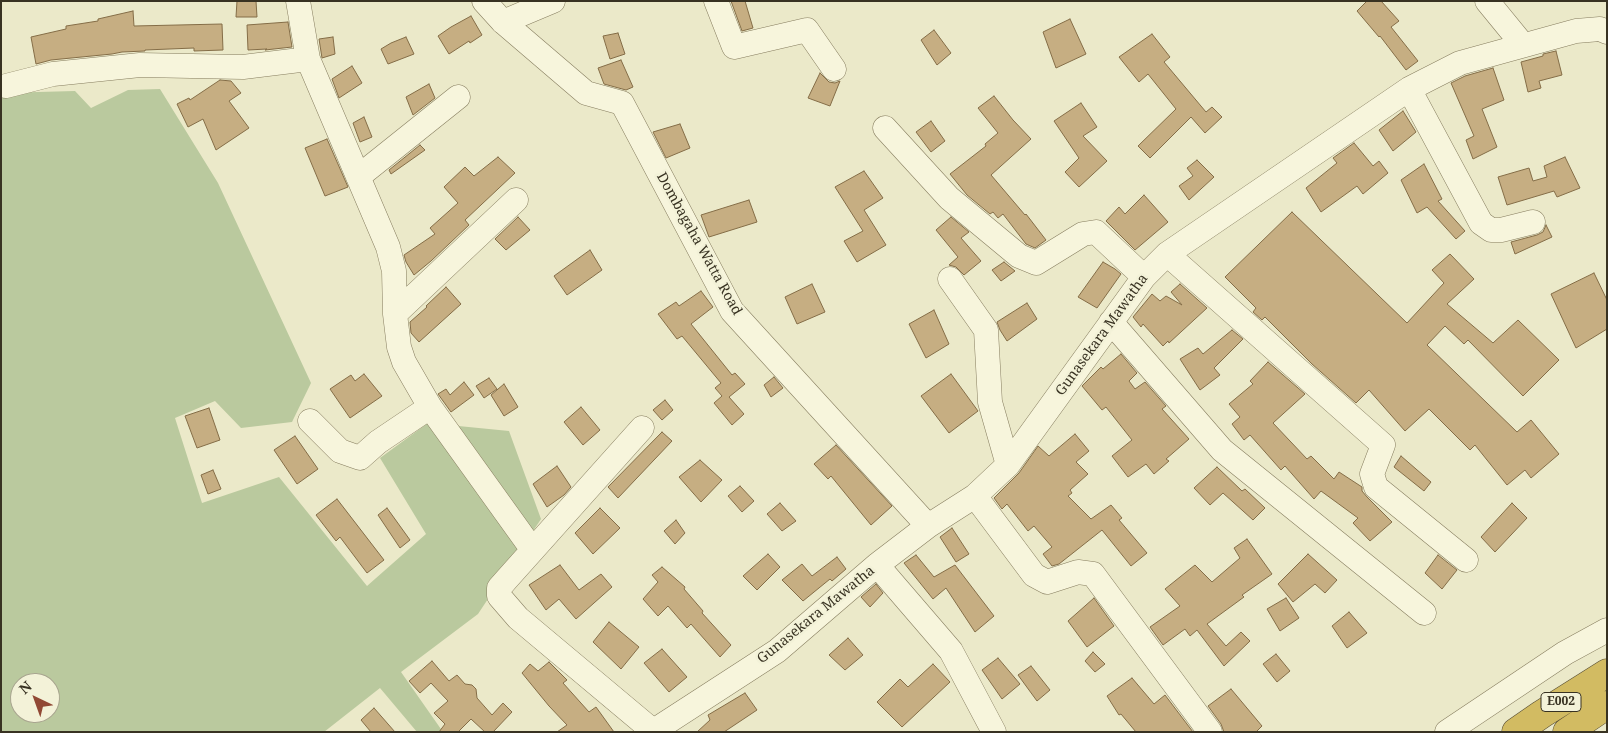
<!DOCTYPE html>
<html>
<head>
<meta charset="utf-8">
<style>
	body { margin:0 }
	#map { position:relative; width:1608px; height:733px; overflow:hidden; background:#ebe9c9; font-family:"Noto Serif",serif }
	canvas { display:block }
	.frame { position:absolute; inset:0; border:2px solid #383222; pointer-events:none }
	.north { position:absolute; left:10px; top:673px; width:50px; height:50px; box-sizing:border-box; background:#f3f2d8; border:1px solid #a8a58f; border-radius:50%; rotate:318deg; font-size:14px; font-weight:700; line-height:20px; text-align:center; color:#383222 }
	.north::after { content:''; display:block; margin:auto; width:18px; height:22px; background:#914934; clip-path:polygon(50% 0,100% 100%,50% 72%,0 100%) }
</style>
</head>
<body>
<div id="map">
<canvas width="1608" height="733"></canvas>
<div class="frame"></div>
<div class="north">N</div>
</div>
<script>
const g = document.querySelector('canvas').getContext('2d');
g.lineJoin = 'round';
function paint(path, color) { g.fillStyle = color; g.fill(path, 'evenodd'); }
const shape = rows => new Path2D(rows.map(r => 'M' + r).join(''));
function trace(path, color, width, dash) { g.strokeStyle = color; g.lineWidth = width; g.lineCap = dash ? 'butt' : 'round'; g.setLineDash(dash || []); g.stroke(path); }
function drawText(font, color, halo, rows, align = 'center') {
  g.font = font + ' "Noto Serif",serif'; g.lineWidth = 5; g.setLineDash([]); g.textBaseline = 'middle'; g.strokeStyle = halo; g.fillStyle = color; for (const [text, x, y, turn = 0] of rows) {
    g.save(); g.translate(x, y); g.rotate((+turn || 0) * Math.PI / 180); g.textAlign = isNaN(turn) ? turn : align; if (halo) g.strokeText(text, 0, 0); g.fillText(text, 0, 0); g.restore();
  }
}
paint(shape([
	[160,89,218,183,311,383,292,422,241,428,215,401,175,418,202,503,279,477,367,586,426,534,380,458,428,423,509,431,541,519,478,614,401,672,443,732,417,732,380,688,324,732,1,732,1,93,75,91,91,108,128,90],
	[20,683,50,683,50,713,20,713]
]), '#bac99e');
const building = shape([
	[237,1,256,1,257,17,236,17,237,1],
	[731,1,745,1,753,28,742,31,731,1],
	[1367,1,1381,1,1399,21,1391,27,1418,61,1406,70,1380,36,1379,37,1357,11,1367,1],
	[133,11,134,26,222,24,223,50,194,51,194,48,145,50,145,51,122,52,112,54,51,60,36,64,31,37,66,29,66,26,98,21,98,19,133,11],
	[471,16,482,35,470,43,469,41,449,54,438,36,451,27,471,16],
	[1070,19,1086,54,1056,68,1043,32,1070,19],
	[288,22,292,47,265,50,267,49,248,50,247,25,288,22],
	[934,30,951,53,937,65,921,40,934,30],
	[618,33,625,54,610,59,603,36,618,33],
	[1152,34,1170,57,1164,62,1206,112,1212,107,1222,117,1205,133,1191,117,1150,158,1138,146,1176,109,1148,74,1139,82,1119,57,1152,34],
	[333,37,335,54,322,58,319,39,333,37],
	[406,37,414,54,388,64,381,49,391,43,406,37],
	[1556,51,1562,75,1539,81,1541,88,1528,92,1521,62,1543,56,1543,54,1556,51],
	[621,60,633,87,626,90,604,84,598,68,621,60],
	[352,66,362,83,339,98,332,79,352,66],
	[1493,68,1504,100,1482,109,1497,147,1473,159,1466,140,1474,136,1451,83,1465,76,1493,68],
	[820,73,829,82,835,83,840,81,830,106,808,98,820,73],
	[220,80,231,81,241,93,229,101,249,128,216,150,203,119,188,127,177,104,189,98,190,100,220,80],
	[429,84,435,98,413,115,406,97,429,84],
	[994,96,1013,120,1031,139,991,175,1025,215,1026,214,1046,240,1035,248,1026,244,1003,214,998,218,993,212,990,214,967,195,950,174,986,146,985,144,998,133,978,108,994,96],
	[1081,103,1097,127,1083,136,1107,161,1079,187,1065,172,1079,158,1054,121,1081,103],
	[1403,111,1416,132,1393,151,1379,130,1403,111],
	[364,117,372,137,360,142,353,123,364,117],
	[931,121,945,141,931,152,916,132,931,121],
	[680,124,690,148,666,158,653,132,680,124],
	[327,139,348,187,325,196,305,148,327,139],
	[1354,143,1373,166,1379,161,1388,173,1363,194,1357,186,1321,212,1306,188,1337,163,1333,158,1354,143],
	[420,145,425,150,391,174,389,170,420,145],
	[498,157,515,173,465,220,469,225,431,261,414,275,406,262,404,255,435,234,430,228,458,203,444,187,465,167,474,176,498,157],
	[1565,157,1580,188,1557,197,1554,191,1507,205,1498,177,1529,168,1533,181,1547,177,1544,166,1565,157],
	[1197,160,1214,177,1189,200,1179,186,1193,176,1187,168,1197,160],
	[1424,164,1442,199,1438,201,1465,231,1456,239,1427,207,1417,213,1401,180,1424,164],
	[864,171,883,198,864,210,886,245,857,262,844,241,863,231,835,187,864,171],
	[1144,195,1168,222,1135,250,1106,221,1119,207,1125,214,1144,195],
	[749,200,757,222,709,237,701,215,749,200],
	[1292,212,1407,323,1444,283,1432,270,1450,254,1474,279,1447,304,1493,343,1518,320,1559,360,1523,396,1468,340,1464,344,1445,326,1427,345,1517,432,1531,420,1559,454,1531,478,1525,470,1507,485,1475,445,1470,450,1429,409,1405,431,1369,390,1356,403,1312,364,1265,317,1262,320,1253,312,1256,308,1225,277,1292,212],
	[518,217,530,230,506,250,495,239,518,217],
	[951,217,969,232,961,238,981,261,964,275,956,267,949,265,958,257,936,230,951,217],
	[1546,225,1552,237,1515,254,1511,242,1537,235,1543,232,1546,225],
	[590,250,602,270,567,295,554,276,590,250],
	[1004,262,1015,271,1001,281,992,270,1004,262],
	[1103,262,1115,269,1121,274,1097,308,1078,297,1103,262],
	[1594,273,1607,300,1607,329,1576,348,1551,294,1594,273],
	[812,284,825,312,797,324,785,297,812,284],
	[1180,284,1207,308,1169,343,1168,341,1163,346,1143,324,1141,327,1133,317,1152,294,1160,301,1166,296,1182,305,1171,292,1180,284],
	[446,287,461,304,419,342,411,333,410,322,427,307,426,306,446,287],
	[701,291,713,307,691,324,732,375,735,373,745,384,729,397,744,414,732,425,714,403,722,396,715,388,721,383,682,336,677,339,658,314,676,302,679,306,701,291],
	[1027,303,1037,319,1007,341,1000,330,997,322,1027,303],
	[934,310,949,344,926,358,909,324,934,310],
	[1232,330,1243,339,1214,368,1220,375,1200,390,1180,359,1198,348,1203,354,1232,330],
	[1121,354,1137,373,1129,381,1135,389,1145,382,1166,406,1162,409,1189,439,1166,459,1169,461,1154,474,1146,464,1128,477,1112,456,1132,440,1106,407,1102,410,1082,386,1101,367,1103,369,1121,354],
	[1268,362,1305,394,1273,423,1307,459,1311,456,1334,479,1339,472,1362,487,1362,491,1367,497,1392,522,1370,541,1353,523,1358,518,1321,491,1314,499,1285,466,1281,470,1250,435,1244,440,1232,424,1240,417,1229,404,1253,384,1250,381,1268,362],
	[364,374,382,396,350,418,330,389,351,375,355,381,364,374],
	[951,374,978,411,949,433,921,396,951,374],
	[774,377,783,388,771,397,764,385,774,377],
	[489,378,497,389,484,398,476,386,489,378],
	[464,382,474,395,451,412,438,394,446,389,450,395,464,382],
	[504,384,518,407,504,416,491,395,504,384],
	[665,400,673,410,662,420,653,410,665,400],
	[581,407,600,430,583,445,564,422,581,407],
	[209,408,220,440,197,448,185,416,209,408],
	[662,432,672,441,618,498,608,487,662,432],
	[1075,434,1089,451,1076,462,1088,474,1070,490,1072,493,1068,496,1091,519,1111,505,1122,518,1119,520,1147,553,1131,566,1102,530,1059,564,1052,566,1043,554,1052,547,1034,526,1028,531,1007,504,1002,509,994,498,1019,473,1038,446,1049,456,1075,434],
	[295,436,318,469,297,484,274,450,295,436],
	[836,445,892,506,871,525,831,476,828,479,814,464,836,445],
	[1401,456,1431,482,1424,491,1394,467,1401,456],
	[700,460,722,480,701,502,679,477,700,460],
	[557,466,571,487,564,495,547,507,533,484,557,466],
	[1217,467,1242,491,1245,489,1265,508,1253,520,1223,493,1210,505,1194,488,1217,467],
	[213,470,221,489,208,494,201,475,213,470],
	[740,486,754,501,742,512,728,496,740,486],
	[337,499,384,560,367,573,340,537,336,541,316,515,337,499],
	[780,503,796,521,782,531,767,514,780,503],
	[1512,503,1527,518,1495,552,1481,537,1512,503],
	[387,508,410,540,400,548,378,515,387,508],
	[600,508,620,528,593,554,575,533,600,508],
	[676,520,685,533,675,544,664,531,676,520],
	[952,528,969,554,956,562,940,537,952,528],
	[1247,539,1272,574,1242,595,1244,597,1207,624,1226,646,1241,632,1250,641,1224,666,1197,630,1190,636,1185,629,1163,645,1150,627,1180,606,1165,589,1195,565,1212,582,1240,558,1234,548,1247,539],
	[768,554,780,567,757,590,743,576,768,554],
	[1308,554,1337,580,1325,593,1315,584,1293,602,1278,584,1308,554],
	[916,555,934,577,955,565,994,616,975,632,946,588,933,599,904,563,916,555],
	[1438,555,1457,570,1442,589,1425,573,1438,555],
	[837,557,846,569,832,581,830,579,803,601,782,580,802,564,812,576,837,557],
	[560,565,579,590,601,574,612,587,576,619,559,599,546,610,529,585,560,565],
	[662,567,685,587,684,589,703,611,702,613,731,645,720,657,691,624,687,628,668,606,658,616,643,599,658,582,652,575,662,567],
	[876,584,883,593,870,607,861,597,876,584],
	[1094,598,1114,626,1087,647,1068,621,1094,598],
	[1286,598,1299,618,1280,631,1267,609,1286,598],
	[1349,612,1367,633,1347,648,1332,626,1349,612],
	[609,622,639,647,621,669,593,642,609,622],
	[848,638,863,655,845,670,829,655,848,638],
	[662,649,687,677,669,692,644,663,662,649],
	[1093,652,1105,664,1095,672,1085,661,1093,652],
	[1276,654,1290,671,1277,682,1263,664,1276,654],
	[998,658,1020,684,1002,699,982,670,998,658],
	[432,661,449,681,457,675,465,684,472,685,476,689,477,698,492,715,503,703,512,712,493,732,485,732,471,719,458,732,439,732,445,724,434,713,448,701,431,683,420,693,409,681,432,661],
	[549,662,567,680,563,683,589,712,596,707,614,732,557,732,567,725,549,706,522,673,530,664,538,671,549,662],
	[933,664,950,682,902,727,877,702,900,679,908,687,933,664],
	[1031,666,1050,690,1037,701,1018,675,1031,666],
	[1132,678,1154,704,1165,695,1193,732,1136,732,1121,714,1119,715,1107,696,1132,678],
	[1231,689,1262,726,1256,732,1224,732,1221,724,1208,706,1231,689],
	[745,693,757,710,724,732,697,732,710,720,708,715,745,693],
	[374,708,395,732,371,732,361,720,374,708]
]);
paint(building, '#c6ae82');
trace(building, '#846d47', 1);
const minor = shape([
	[298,1,308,59,388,247,394,271,395,314,399,347,404,362,430,407,532,549],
	[484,1,503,22,586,93,622,103,732,311,928,526],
	[716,1,734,47,807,30,834,69],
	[1487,1,1523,45],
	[503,22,553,1],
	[6,86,53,74,140,65,243,67,308,59],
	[1409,89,1481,223,1491,230,1501,230,1533,222],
	[885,128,949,198,1019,256,1036,263,1083,234,1096,232,1144,277],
	[358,177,458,97],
	[1167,254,1383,445,1372,474,1376,487,1466,560],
	[950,279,986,330,990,402,1008,465],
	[395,314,516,200],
	[1111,322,1222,450,1424,613],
	[310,421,340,451,360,458,378,442,430,407],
	[642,428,506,580,499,588,499,596,518,618,653,731],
	[975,496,1034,575,1047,582,1078,572,1093,574,1210,732],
	[877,565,951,651,994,732],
	[652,732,777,651,877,565,928,526,975,496,1008,465,1144,277,1167,254,1409,89,1460,63,1576,31,1600,29,1607,32],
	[1447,732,1565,653,1607,630]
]);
const highway = shape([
	[1516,732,1542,714,1607,673],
	[1567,732,1607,705]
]);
trace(minor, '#867d5f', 25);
trace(highway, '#554b33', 29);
trace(minor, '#f7f5dc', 24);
trace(highway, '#d2bb62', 28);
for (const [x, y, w] of [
	[1561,702,40]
]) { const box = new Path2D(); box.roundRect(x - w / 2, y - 9.5, w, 19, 4); g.fillStyle = '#f3f2d8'; g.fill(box); trace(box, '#383222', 1); }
drawText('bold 12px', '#383222', null, [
	["E002",1561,702]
]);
drawText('14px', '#383222', '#f3f2d8', [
	["Dombagaha Watta Road",699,244,61],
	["Gunasekara Mawatha",1102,335,-54],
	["Gunasekara Mawatha",816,615,-39]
]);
</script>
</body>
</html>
